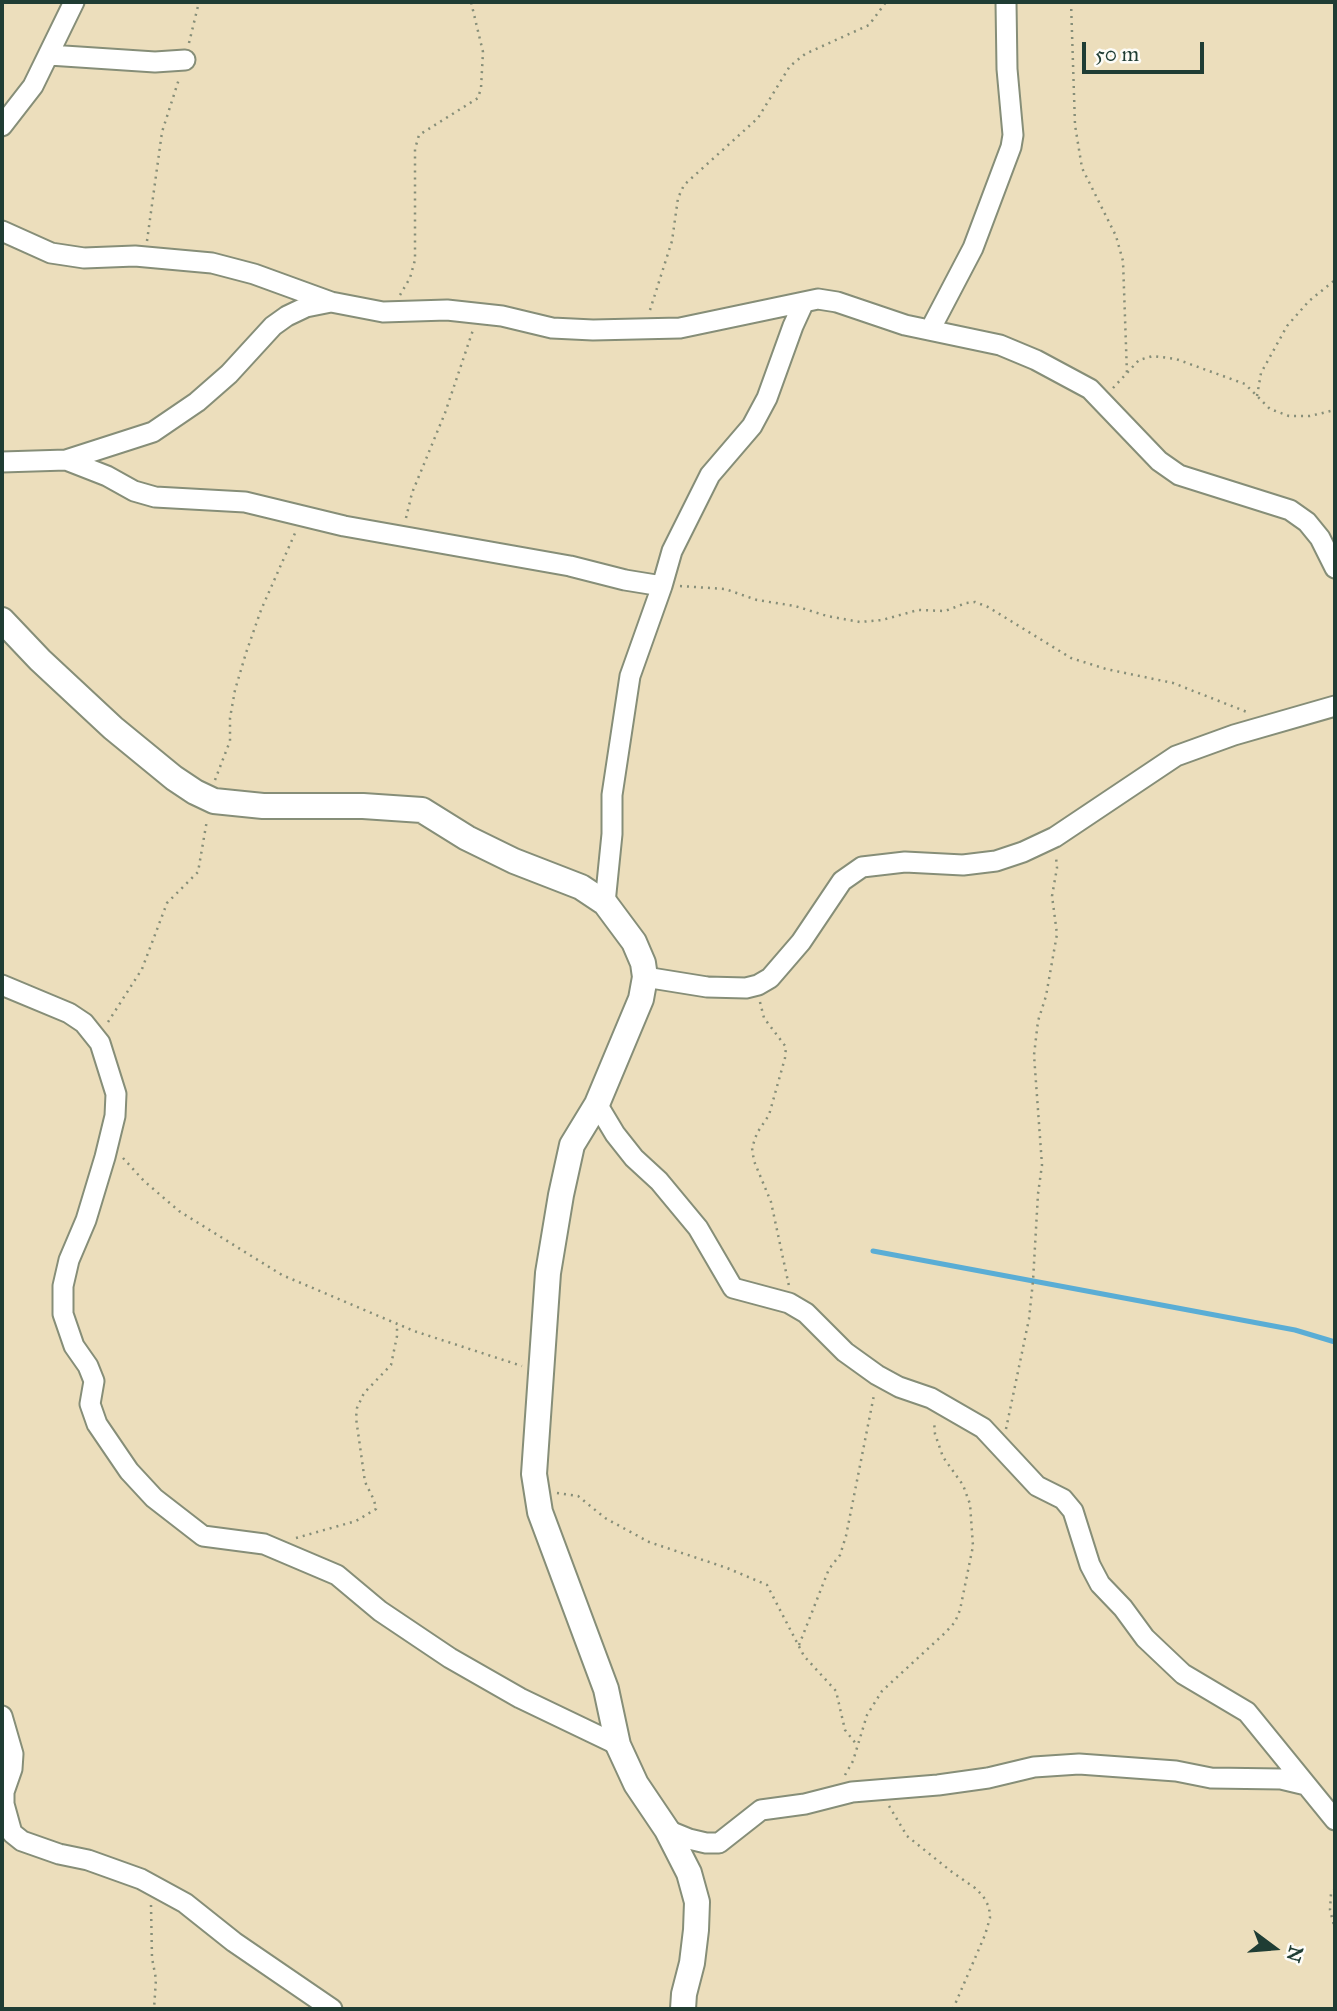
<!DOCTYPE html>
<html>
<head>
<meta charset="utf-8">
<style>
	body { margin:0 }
	#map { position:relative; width:1337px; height:2011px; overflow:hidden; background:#ecdebc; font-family:"IM FELL Great Primer",serif }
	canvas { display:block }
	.frame { position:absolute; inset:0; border:4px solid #1f3d34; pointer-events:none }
	.north { position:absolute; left:1239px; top:1913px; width:70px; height:70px; -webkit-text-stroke:5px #fdfcf7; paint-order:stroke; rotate:106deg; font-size:19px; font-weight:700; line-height:28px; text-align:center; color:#1f3d34 }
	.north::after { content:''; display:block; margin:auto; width:24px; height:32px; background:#1f3d34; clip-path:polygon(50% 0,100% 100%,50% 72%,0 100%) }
	.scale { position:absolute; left:1082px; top:42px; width:122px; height:32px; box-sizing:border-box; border:4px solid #1f3d34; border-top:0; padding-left:9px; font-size:21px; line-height:24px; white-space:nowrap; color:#1f3d34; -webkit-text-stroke:5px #fdfcf7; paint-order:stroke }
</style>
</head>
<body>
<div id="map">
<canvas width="1337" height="2011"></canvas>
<div class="frame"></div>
<div class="north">N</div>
<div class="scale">50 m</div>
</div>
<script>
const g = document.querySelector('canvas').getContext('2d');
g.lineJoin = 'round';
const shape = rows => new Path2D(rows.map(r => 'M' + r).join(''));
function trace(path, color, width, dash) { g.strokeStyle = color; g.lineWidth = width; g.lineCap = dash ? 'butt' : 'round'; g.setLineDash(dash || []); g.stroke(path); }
trace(shape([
	[873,1251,1295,1330,1335,1342]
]), '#5aadd5', 5);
const minor = shape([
	[49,55,155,62,185,60],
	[2,126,33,86,74,2],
	[2,231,51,253,84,258,135,256,212,263,254,274,331,302],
	[930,330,973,248,1011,147,1013,135,1007,69,1006,2],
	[66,460,107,476,134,491,155,497,245,502,344,526,570,566,625,580,662,586],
	[2,462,66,460,153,432,197,402,229,374,273,326,287,316,306,307,331,302,383,312,447,310,502,316,552,328,593,330,680,328,818,299,837,302,905,325,1000,345,1036,360,1090,389,1159,461,1179,475,1290,510,1307,522,1320,538,1335,568],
	[605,903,612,834,612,795,630,676,662,586,672,551,710,475,752,426,767,398,793,326,804,302],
	[645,977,707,987,746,988,758,985,770,978,801,942,842,881,862,867,905,862,963,865,996,861,1023,852,1055,837,1176,756,1234,735,1335,706],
	[2,985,69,1013,84,1023,100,1043,116,1094,115,1116,105,1157,86,1220,69,1260,63,1286,63,1314,74,1346,88,1366,94,1381,90,1404,97,1424,129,1471,154,1498,203,1536,264,1544,337,1575,380,1611,450,1658,520,1698,618,1745],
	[597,1104,615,1134,634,1158,659,1181,698,1228,733,1288,789,1303,806,1313,845,1352,877,1375,899,1387,931,1398,983,1428,1037,1486,1063,1499,1073,1511,1090,1565,1100,1584,1123,1608,1145,1638,1183,1674,1247,1712,1335,1820],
	[2,1716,13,1754,12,1769,4,1792,4,1804,12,1833,22,1841,59,1854,88,1860,141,1879,185,1903,234,1942,332,2009],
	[667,1830,689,1839,706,1843,719,1843,761,1810,805,1804,852,1792,938,1785,988,1778,1034,1767,1079,1764,1176,1771,1211,1778,1281,1779,1306,1785]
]);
const tertiary = shape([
	[2,620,40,660,113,728,174,778,195,792,214,801,263,806,363,806,422,810,467,838,514,861,581,887,605,903,634,942,643,963,645,977,641,999,597,1104,572,1145,561,1195,548,1273,534,1474,540,1512,606,1689,618,1745,636,1784,667,1830,689,1873,697,1902,696,1930,692,1963,684,1994,683,2009]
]);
trace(minor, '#868e78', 23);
trace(tertiary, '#868e78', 28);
trace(shape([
	[1071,2,1075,125,1082,168,1116,236,1123,261,1127,374],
	[189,43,199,2],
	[147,241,162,132,179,79],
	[400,295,410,278,415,260,415,149,419,135,478,98,481,88,483,52,471,2],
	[650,310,672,241,678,198,684,185,758,118,790,66,805,54,869,25,886,2],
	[1113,388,1139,360,1153,356,1176,359,1245,384,1270,409,1289,416,1310,416,1335,410],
	[1257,396,1261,373,1287,326,1309,301,1335,280],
	[406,518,412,493,445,413,473,330],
	[680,586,725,589,757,600,795,606,827,616,860,622,882,620,918,610,945,611,966,603,975,602,988,607,1071,658,1106,669,1173,683,1247,712],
	[215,780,230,741,230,718,235,690,246,653,261,610,296,531],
	[760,1002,764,1018,786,1047,785,1058,769,1115,757,1133,752,1148,754,1161,771,1202,789,1286],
	[108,1022,142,969,167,903,198,872,207,820],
	[123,1158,144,1181,179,1211,282,1275,414,1331,522,1366],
	[1006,1429,1029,1319,1033,1281,1038,1194,1042,1165,1034,1055,1038,1021,1046,996,1057,934,1052,896,1057,868,1056,857],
	[557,1493,578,1496,605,1518,649,1542,727,1568,767,1585,804,1656,836,1691,845,1730,857,1745],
	[296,1538,356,1521,376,1509,374,1500,365,1482,356,1418,357,1408,364,1393,391,1365,397,1336,397,1324],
	[799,1645,829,1569,840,1555,846,1536,874,1395],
	[845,1775,853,1761,867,1715,882,1691,946,1632,955,1622,960,1610,973,1546,970,1504,963,1485,943,1457,935,1434,934,1421],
	[889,1806,907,1836,952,1872,975,1888,983,1896,989,1907,990,1918,985,1935,953,2009],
	[1335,1889,1331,1893,1330,1910,1335,1929],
	[151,1905,152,1958,156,1979,154,2009]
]), '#868e78', 2.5, [2, 5]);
trace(minor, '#fff', 19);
trace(tertiary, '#fff', 24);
</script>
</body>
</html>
